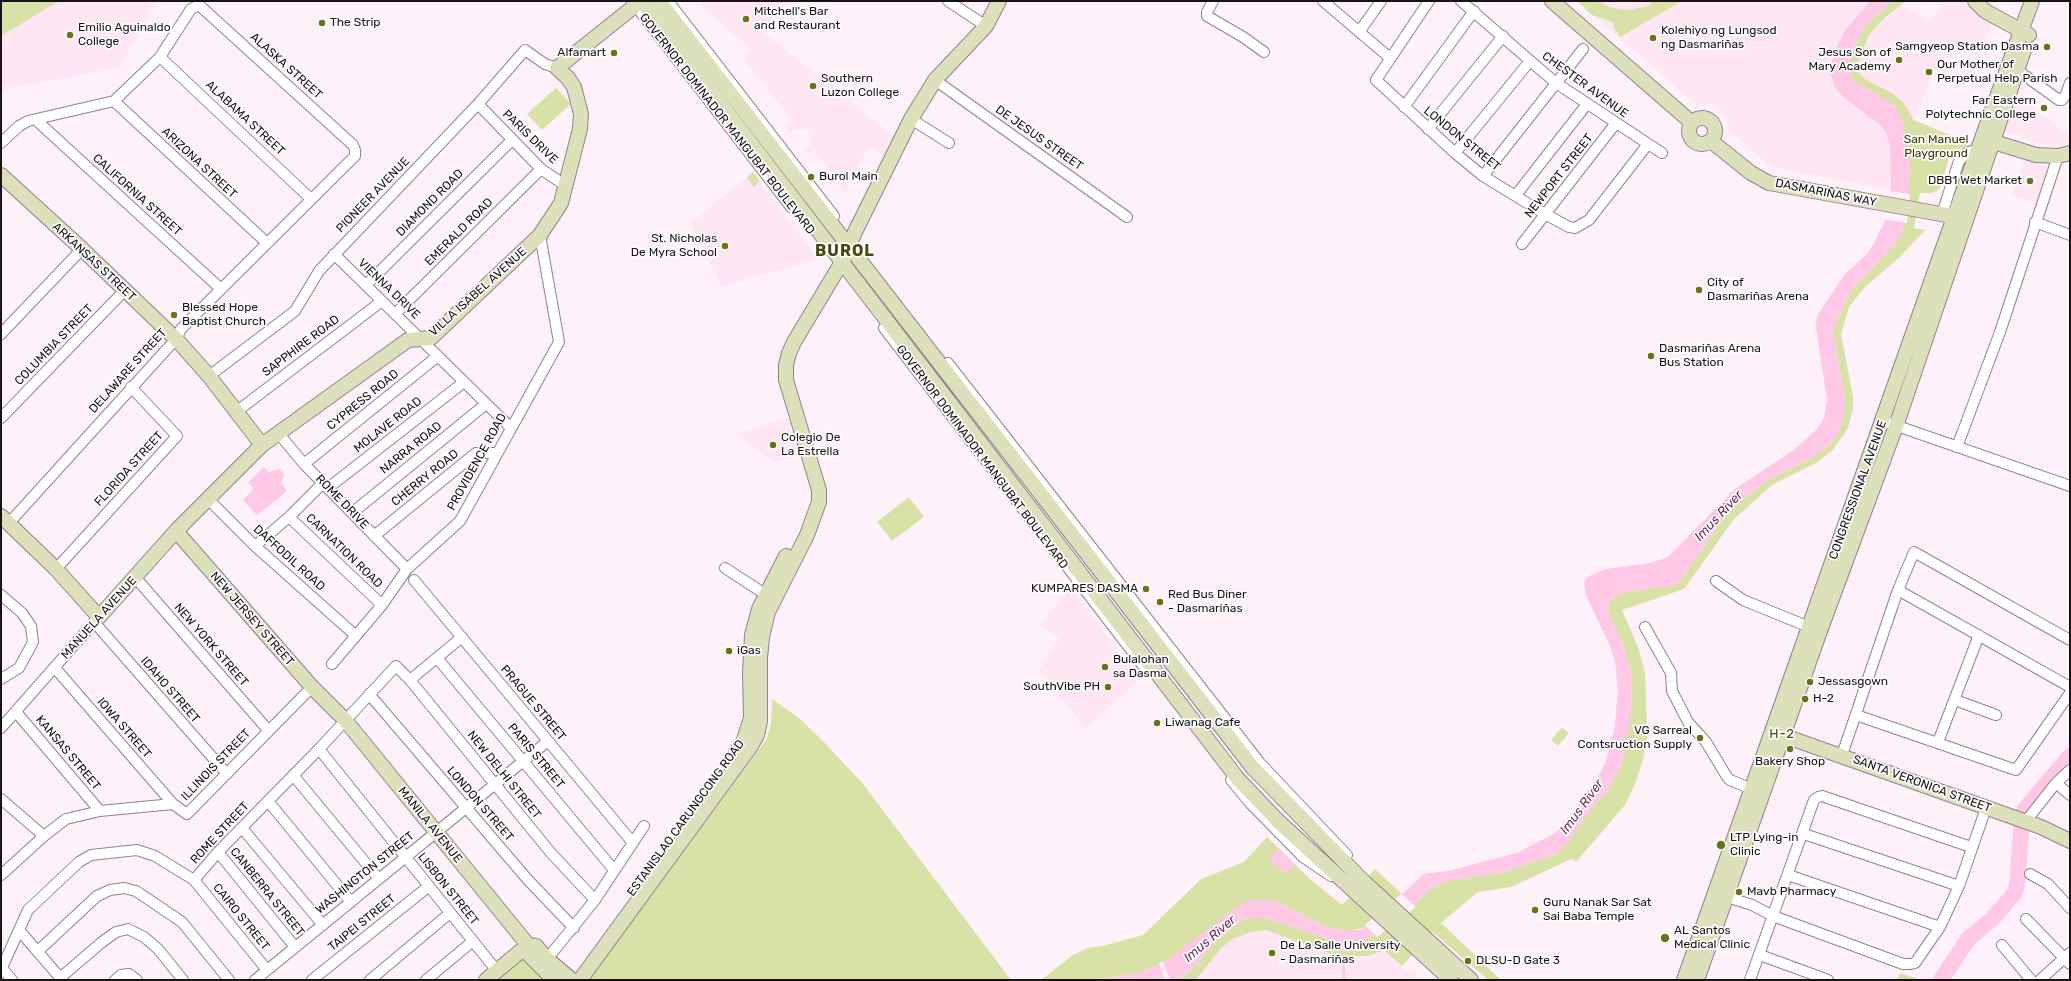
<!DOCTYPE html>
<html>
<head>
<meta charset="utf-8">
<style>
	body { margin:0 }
	#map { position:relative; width:2071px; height:981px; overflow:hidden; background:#fff1f9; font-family:Rubik,sans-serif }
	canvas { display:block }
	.frame { position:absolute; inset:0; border:2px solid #181115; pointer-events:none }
</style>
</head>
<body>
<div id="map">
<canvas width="2071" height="981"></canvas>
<div class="frame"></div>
</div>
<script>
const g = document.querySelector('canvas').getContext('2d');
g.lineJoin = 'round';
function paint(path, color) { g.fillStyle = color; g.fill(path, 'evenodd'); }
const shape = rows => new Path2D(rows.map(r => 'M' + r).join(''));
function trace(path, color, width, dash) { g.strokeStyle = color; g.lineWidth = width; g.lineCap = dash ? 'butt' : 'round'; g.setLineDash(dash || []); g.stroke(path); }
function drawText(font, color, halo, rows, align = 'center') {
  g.font = font + ' Rubik,sans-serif'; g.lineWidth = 3.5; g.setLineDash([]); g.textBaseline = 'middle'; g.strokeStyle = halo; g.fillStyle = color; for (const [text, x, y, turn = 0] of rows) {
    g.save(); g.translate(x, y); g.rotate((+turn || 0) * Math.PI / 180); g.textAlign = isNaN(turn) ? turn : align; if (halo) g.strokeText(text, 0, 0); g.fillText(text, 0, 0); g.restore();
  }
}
paint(shape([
	[1,1,158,1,119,68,1,90],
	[704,1,789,1,764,33,898,139,888,159,869,146,846,193,814,150,809,154,804,151,810,147,811,137,807,130,796,129,790,133,785,126,792,120,744,60,751,49,701,5],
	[1577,1,1870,1,1846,29,1835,50,1830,63,1830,78,1843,97,1878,123,1886,132,1890,147,1891,190,1771,167,1730,132,1726,117,1718,108,1710,104,1696,104],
	[1944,1,1960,1,1992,22,1979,56,1946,43,1914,120,1903,102,1892,93,1865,79,1859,73,1858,65,1869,35,1901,5,1930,22],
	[2018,96,2070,136,2070,144,2055,146,2044,145,2005,131],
	[2024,159,2048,166,2037,204,2012,196],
	[753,172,818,259,721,287,690,223],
	[787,418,798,455,775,462,736,434],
	[1070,587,1140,679,1086,728,1039,671,1059,638,1039,625],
	[1266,930,1339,957,1368,956,1384,950,1407,971,1411,967,1418,974,1414,978,1416,980,1196,980,1221,948,1233,939,1251,932]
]), '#ffe6f3');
paint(shape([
	[1,1,59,1,1,36],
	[1577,1,1597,1,1612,8,1628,10,1644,7,1651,4,1649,1,1682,1,1620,37,1613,26,1615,23,1592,15],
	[1893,1,1906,1,1884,19,1869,35,1858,64,1859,73,1865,79,1892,93,1903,102,1914,120,1971,144,1953,152,1949,158,1941,186,1938,190,1932,193,1920,193,1914,228,1925,230,1901,256,1865,287,1849,307,1841,334,1853,397,1853,409,1848,428,1833,450,1816,463,1772,485,1734,519,1684,589,1622,610,1638,647,1645,673,1646,692,1647,738,1643,759,1636,782,1625,805,1576,862,1571,859,1511,887,1478,892,1441,923,1501,980,1488,980,1433,932,1402,966,1384,950,1368,956,1339,957,1266,930,1251,932,1233,939,1221,948,1196,980,1178,980,1190,971,1220,937,1239,922,1247,918,1266,918,1337,942,1349,943,1370,938,1414,905,1428,891,1446,881,1502,873,1556,854,1596,803,1607,793,1622,763,1632,705,1632,675,1625,649,1610,617,1608,609,1610,600,1623,592,1673,586,1679,583,1729,510,1768,480,1810,459,1828,446,1836,437,1845,399,1833,331,1836,322,1851,290,1896,243,1902,234,1888,101,1853,80,1849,73,1852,53,1860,35,1866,25],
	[556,88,571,104,542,130,527,114],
	[753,172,760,181,754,187,747,178],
	[909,497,924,517,892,541,877,522],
	[772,699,799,718,823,741,863,784,1011,980,589,980,766,740,771,724],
	[1562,727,1569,733,1558,746,1551,740],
	[1267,837,1310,879,1342,905,1375,869,1403,895,1366,927,1350,931,1326,927,1275,901,1237,907,1173,957,1152,969,1136,974,1092,980,1041,980,1073,955,1087,948,1103,946,1143,935,1201,879,1244,862],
	[523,959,546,980,497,979],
	[1900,973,1918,979,1918,980,1897,980]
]), '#d8e2a7');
paint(shape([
	[1870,1,1893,1,1866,25,1860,35,1852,53,1849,73,1853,80,1889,101,1899,111,1904,124,1911,172,1905,224,1902,234,1896,243,1851,290,1836,322,1833,331,1845,399,1845,409,1841,426,1836,437,1828,446,1810,459,1768,480,1729,510,1679,583,1673,586,1623,592,1610,600,1608,609,1610,617,1625,649,1632,675,1632,705,1628,733,1622,763,1607,793,1596,803,1568,843,1556,854,1502,873,1446,881,1428,891,1414,905,1370,938,1349,943,1337,942,1266,918,1247,918,1238,922,1220,937,1190,971,1177,980,1092,980,1136,974,1165,962,1237,907,1252,899,1275,901,1326,927,1342,930,1360,930,1366,927,1424,874,1448,871,1517,853,1555,833,1577,807,1601,772,1606,761,1614,731,1618,690,1615,661,1610,646,1586,595,1584,582,1587,577,1606,569,1650,563,1668,557,1735,489,1795,449,1817,429,1824,418,1827,400,1816,327,1817,316,1844,275,1868,253,1873,245,1885,221,1891,190,1890,147,1886,132,1878,123,1843,97,1835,87,1829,71,1835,50,1846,29],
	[264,467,269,472,278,469,282,471,284,475,281,483,287,491,257,515,243,500,254,489,248,483],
	[1278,849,1295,865,1286,874,1269,859]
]), '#fec8e6');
paint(shape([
	[1889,191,1910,194,1907,223,1883,219],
	[1401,894,1416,907,1377,937,1365,925],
	[1163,961,1170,980,1165,980,1159,963]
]), '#fff1f9');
trace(shape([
	[1343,941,1344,980]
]), '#fec8e6', 2.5);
trace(shape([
	[1941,980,1968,939,1992,919,2014,894,2017,886,2022,819,2025,809,2070,756]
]), '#fec8e6', 16);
const street = shape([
	[632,1,791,207],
	[668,1,834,216],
	[948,1,986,26],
	[1213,1,1207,12,1207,16,1243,37,1264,52],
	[1323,1,1390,58],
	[1429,1,1376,80,1455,153,1483,176,1545,214,1569,227,1575,228,1589,220,1648,144],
	[1461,1,1556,83,1662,153],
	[1359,32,1381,1],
	[160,57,311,199],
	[2017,70,2059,100,2062,100,2066,94,2070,83],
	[935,80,1127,217],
	[114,101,267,243],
	[478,104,541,169,566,186],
	[1404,107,1474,11],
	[911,119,949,143],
	[36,120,221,289],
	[1428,129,1503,36],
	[1,143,19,126,28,121,114,101,160,57,191,9,199,5,353,145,355,150,355,156,181,329,176,339,9,523],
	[1455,153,1530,61],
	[1483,176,1583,49],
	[1516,195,1587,104],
	[1942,214,1959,161,1967,153,1978,149],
	[2035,222,2070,235],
	[1522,244,1616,123],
	[334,254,510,427],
	[366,285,512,140],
	[395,314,541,169],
	[884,328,1148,672],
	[1,334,82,249],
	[948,363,1260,763,1347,855],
	[209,376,295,311,319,271,478,104,525,50,545,64,557,68],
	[236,412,382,301],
	[1,418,125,290],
	[1883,421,2070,486],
	[279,434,304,464,407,569],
	[1957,447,2000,332,2058,156],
	[304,464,438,356],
	[328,488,464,382],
	[207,498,255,546,355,635],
	[352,513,486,404],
	[289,517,382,605],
	[374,536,476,453,496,453],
	[255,546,289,517,323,483],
	[725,568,771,598],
	[56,569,177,436,131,387],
	[135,577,268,730],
	[414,580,633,843],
	[1716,581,1743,600,1814,629],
	[1898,590,2070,687],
	[1,595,22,613,31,626,33,642,19,668,1,679],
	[94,622,227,774],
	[1645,627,1671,673,1672,691,1688,722,1706,742,1727,777,1730,780,1752,789],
	[437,658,614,870],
	[332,664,382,605,407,569,460,521,559,342,540,235],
	[55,668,173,804],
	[410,680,462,637],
	[369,694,528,880,574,928],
	[1955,700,1996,715],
	[16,712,100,811],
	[1856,715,2016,770,2070,693],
	[1,728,97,619],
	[1938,742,1979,635],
	[319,749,497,971],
	[1842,755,1898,590,1914,552,2070,640],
	[293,775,379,879],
	[1231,780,1250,803,1303,857,1331,876],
	[2056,783,2070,795],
	[1,799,44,836],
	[268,801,351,902],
	[2026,821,2056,783,2070,770],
	[242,828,323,925],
	[1804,834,1959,886],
	[218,852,295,947],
	[2030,874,2048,884,2070,908],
	[1,875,44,836,66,819,100,811,173,804,187,814,312,687],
	[1788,875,1940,927],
	[194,880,218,852,319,749,396,666,410,680,551,853,595,900],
	[1721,895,1752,905,1773,916,1903,964,1911,964,1915,963,1940,927,1959,886,1986,808],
	[2026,919,2070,964],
	[19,930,62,980],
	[2002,945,2031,980],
	[38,951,97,896,110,890,124,888,136,891,182,922,229,980],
	[1760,955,1828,980],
	[543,964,595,900,644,826],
	[2,968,12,980],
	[1,970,28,910,79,862,91,855,137,850,155,856,194,880,267,970],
	[60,978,102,942,116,932,128,929,144,937,158,949,183,980],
	[115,980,121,975,129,974,137,980],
	[255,980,548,741],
	[312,980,429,886],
	[370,980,450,913],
	[426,980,473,941],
	[1750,980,1814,800,1818,797,1822,796,1971,847],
	[2040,980,2070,953]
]);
const secondary = shape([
	[642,1,1238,779,1278,821,1451,980],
	[659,1,1253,768,1364,882,1471,980],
	[1552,1,1691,122],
	[1975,1,1985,11,2029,35],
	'1689 131a13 13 0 1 1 26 0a13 13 0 1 1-26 0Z',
	[1984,139,2036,155,2058,156,2070,153],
	[1711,141,1751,173,1769,183,1963,218],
	[1,175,82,249,176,339,209,376,262,445],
	[1,516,56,569,99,617,176,531,262,445,408,340,431,338,540,235,561,203,580,129,581,114,574,87,568,78,557,68,641,1],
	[176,531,312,687,345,720,528,945,528,954,554,980],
	[1776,733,2041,827,2070,841],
	[736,752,743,743,751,718,750,673,752,635,759,609,786,556],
	[528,945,536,946,547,959,572,980],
	[486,980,528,945],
	[580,980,751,746,757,735,760,721,760,658,762,637,768,612,807,535,819,502,819,490,786,380,786,365,789,353,794,342,842,262,855,232,911,119,935,80,986,26,999,1],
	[1684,980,1982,138,2032,1],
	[1697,980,1820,631,1896,426,2024,50]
]);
trace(street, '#95818c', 12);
trace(secondary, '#95818c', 16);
trace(street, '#fff', 10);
trace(secondary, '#dce0bb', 14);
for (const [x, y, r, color] of [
	[746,19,4,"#68721b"],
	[322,23,4,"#68721b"],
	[70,35,4,"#68721b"],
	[1653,38,4,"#68721b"],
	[2047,47,4,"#68721b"],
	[614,53,4,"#68721b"],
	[1899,60,4,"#68721b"],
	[1929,72,4,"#68721b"],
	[813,86,4,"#68721b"],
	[2044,108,4,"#68721b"],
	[811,177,4,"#68721b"],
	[2030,181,4,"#68721b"],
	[725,246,4,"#68721b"],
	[1699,290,4,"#68721b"],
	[174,315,4,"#68721b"],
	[1651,356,4,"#68721b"],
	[773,445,4,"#68721b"],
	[1146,589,4,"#68721b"],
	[1160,602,4,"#68721b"],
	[729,651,4,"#68721b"],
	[1105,667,4,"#68721b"],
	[1810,682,4,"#68721b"],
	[1108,687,4,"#68721b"],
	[1805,699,4,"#68721b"],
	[1157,723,4,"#68721b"],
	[1700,738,4,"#68721b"],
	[1790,749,4,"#68721b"],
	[1721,845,5,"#68721b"],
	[1739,892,4,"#68721b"],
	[1535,910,4,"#68721b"],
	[1665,938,5,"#68721b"],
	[1272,953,4,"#68721b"],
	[1468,961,4,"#68721b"]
]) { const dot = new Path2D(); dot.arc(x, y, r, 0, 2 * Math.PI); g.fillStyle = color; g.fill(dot); trace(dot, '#fff', 1.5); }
drawText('12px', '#181115', '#fff', [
	["Mitchell's Bar",754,12],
	["and Restaurant",754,26],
	["The Strip",330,23],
	["Emilio Aguinaldo",78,28],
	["College",78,42],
	["Kolehiyo ng Lungsod",1661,31],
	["ng Dasmariñas",1661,45],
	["Samgyeop Station Dasma",2039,47,"right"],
	["Alfamart",606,53,"right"],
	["Jesus Son of",1891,53,"right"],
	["Mary Academy",1891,67,"right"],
	["Our Mother of",1937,65],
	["Perpetual Help Parish",1937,79],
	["Southern",821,79],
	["Luzon College",821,93],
	["Far Eastern",2036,101,"right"],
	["Polytechnic College",2036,115,"right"],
	["Burol Main",819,177],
	["DBB1 Wet Market",2022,181,"right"],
	["St. Nicholas",717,239,"right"],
	["De Myra School",717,253,"right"],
	["City of",1707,283],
	["Dasmariñas Arena",1707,297],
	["Blessed Hope",182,308],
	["Baptist Church",182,322],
	["Dasmariñas Arena",1659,349],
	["Bus Station",1659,363],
	["Colegio De",781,438],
	["La Estrella",781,452],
	["KUMPARES DASMA",1138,589,"right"],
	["Red Bus Diner",1168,595],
	["- Dasmariñas",1168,609],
	["iGas",737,651],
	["Bulalohan",1113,660],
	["sa Dasma",1113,674],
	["Jessasgown",1818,682],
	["SouthVibe PH",1100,687,"right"],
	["H-2",1813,699],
	["Liwanag Cafe",1165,723],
	["VG Sarreal",1692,731,"right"],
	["Contsruction Supply",1692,745,"right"],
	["Bakery Shop",1790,762,"center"],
	["LTP Lying-in",1730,838],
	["Clinic",1730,852],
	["Mavb Pharmacy",1747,892],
	["Guru Nanak Sar Sat",1543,903],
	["Sai Baba Temple",1543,917],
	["AL Santos",1674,931],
	["Medical Clinic",1674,945],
	["De La Salle University",1280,946],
	["- Dasmariñas",1280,960],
	["DLSU-D Gate 3",1476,961]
], 'left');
drawText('12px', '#181115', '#fff', [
	["ALASKA STREET",286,66,42],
	["CHESTER AVENUE",1585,85,36],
	["ALABAMA STREET",245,118,43],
	["GOVERNOR DOMINADOR MANGUBAT BOULEVARD",727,124,52],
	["PARIS DRIVE",530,137,44],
	["DE JESUS STREET",1039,138,35],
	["LONDON STREET",1462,139,39],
	["ARIZONA STREET",199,163,43],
	["NEWPORT STREET",1559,176,-52],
	["DASMARIÑAS WAY",1826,193,11],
	["CALIFORNIA STREET",137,195,42],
	["PIONEER AVENUE",373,195,-46],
	["DIAMOND ROAD",430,203,-45],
	["EMERALD ROAD",459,232,-45],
	["ARKANSAS STREET",94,262,43],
	["VIENNA DRIVE",389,289,44],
	["VILLA ISABEL AVENUE",478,292,-42],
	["COLUMBIA STREET",54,345,-46],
	["SAPPHIRE ROAD",301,346,-37],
	["DELAWARE STREET",128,371,-48],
	["CYPRESS ROAD",363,400,-39],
	["MOLAVE ROAD",388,425,-38],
	["NARRA ROAD",411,448,-39],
	["GOVERNOR DOMINADOR MANGUBAT BOULEVARD",982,457,53],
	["PROVIDENCE ROAD",477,462,-61],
	["FLORIDA STREET",129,469,-48],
	["CHERRY ROAD",425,478,-39],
	["CONGRESSIONAL AVENUE",1858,490,-70],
	["ROME DRIVE",342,502,46],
	["CARNATION ROAD",344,551,44],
	["DAFFODIL ROAD",289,558,42],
	["MANUELA AVENUE",99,618,-48],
	["NEW JERSEY STREET",252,619,49],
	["NEW YORK STREET",211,645,49],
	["IDAHO STREET",170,690,49],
	["PRAGUE STREET",533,703,50],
	["IOWA STREET",124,728,49],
	["KANSAS STREET",68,753,50],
	["PARIS STREET",536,756,50],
	["ILLINOIS STREET",216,765,-46],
	["NEW DELHI STREET",504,775,51],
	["SANTA VERONICA STREET",1922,784,20],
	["LONDON STREET",480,804,49],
	["ESTANISLAO CARUNGCONG ROAD",686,818,-54],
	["MANILA AVENUE",430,825,51],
	["ROME STREET",220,833,-47],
	["WASHINGTON STREET",365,873,-39],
	["LISBON STREET",448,889,51],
	["CANBERRA STREET",267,892,51],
	["CAIRO STREET",241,917,51],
	["TAIPEI STREET",362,923,-39]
]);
drawText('12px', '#343903', '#fff', [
	["San Manuel",1936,140],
	["Playground",1936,154]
]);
drawText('italic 13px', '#74295a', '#fff', [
	["Imus River",1719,516,-47],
	["Imus River",1582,807,-54],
	["Imus River",1210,939,-41]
]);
g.letterSpacing = '1px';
drawText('13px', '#454b10', '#fff', [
	["H-2",1782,734]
]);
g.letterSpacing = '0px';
g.letterSpacing = '1px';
drawText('bold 16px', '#454b10', '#fff', [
	["BUROL",845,251]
]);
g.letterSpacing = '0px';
</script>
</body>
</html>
